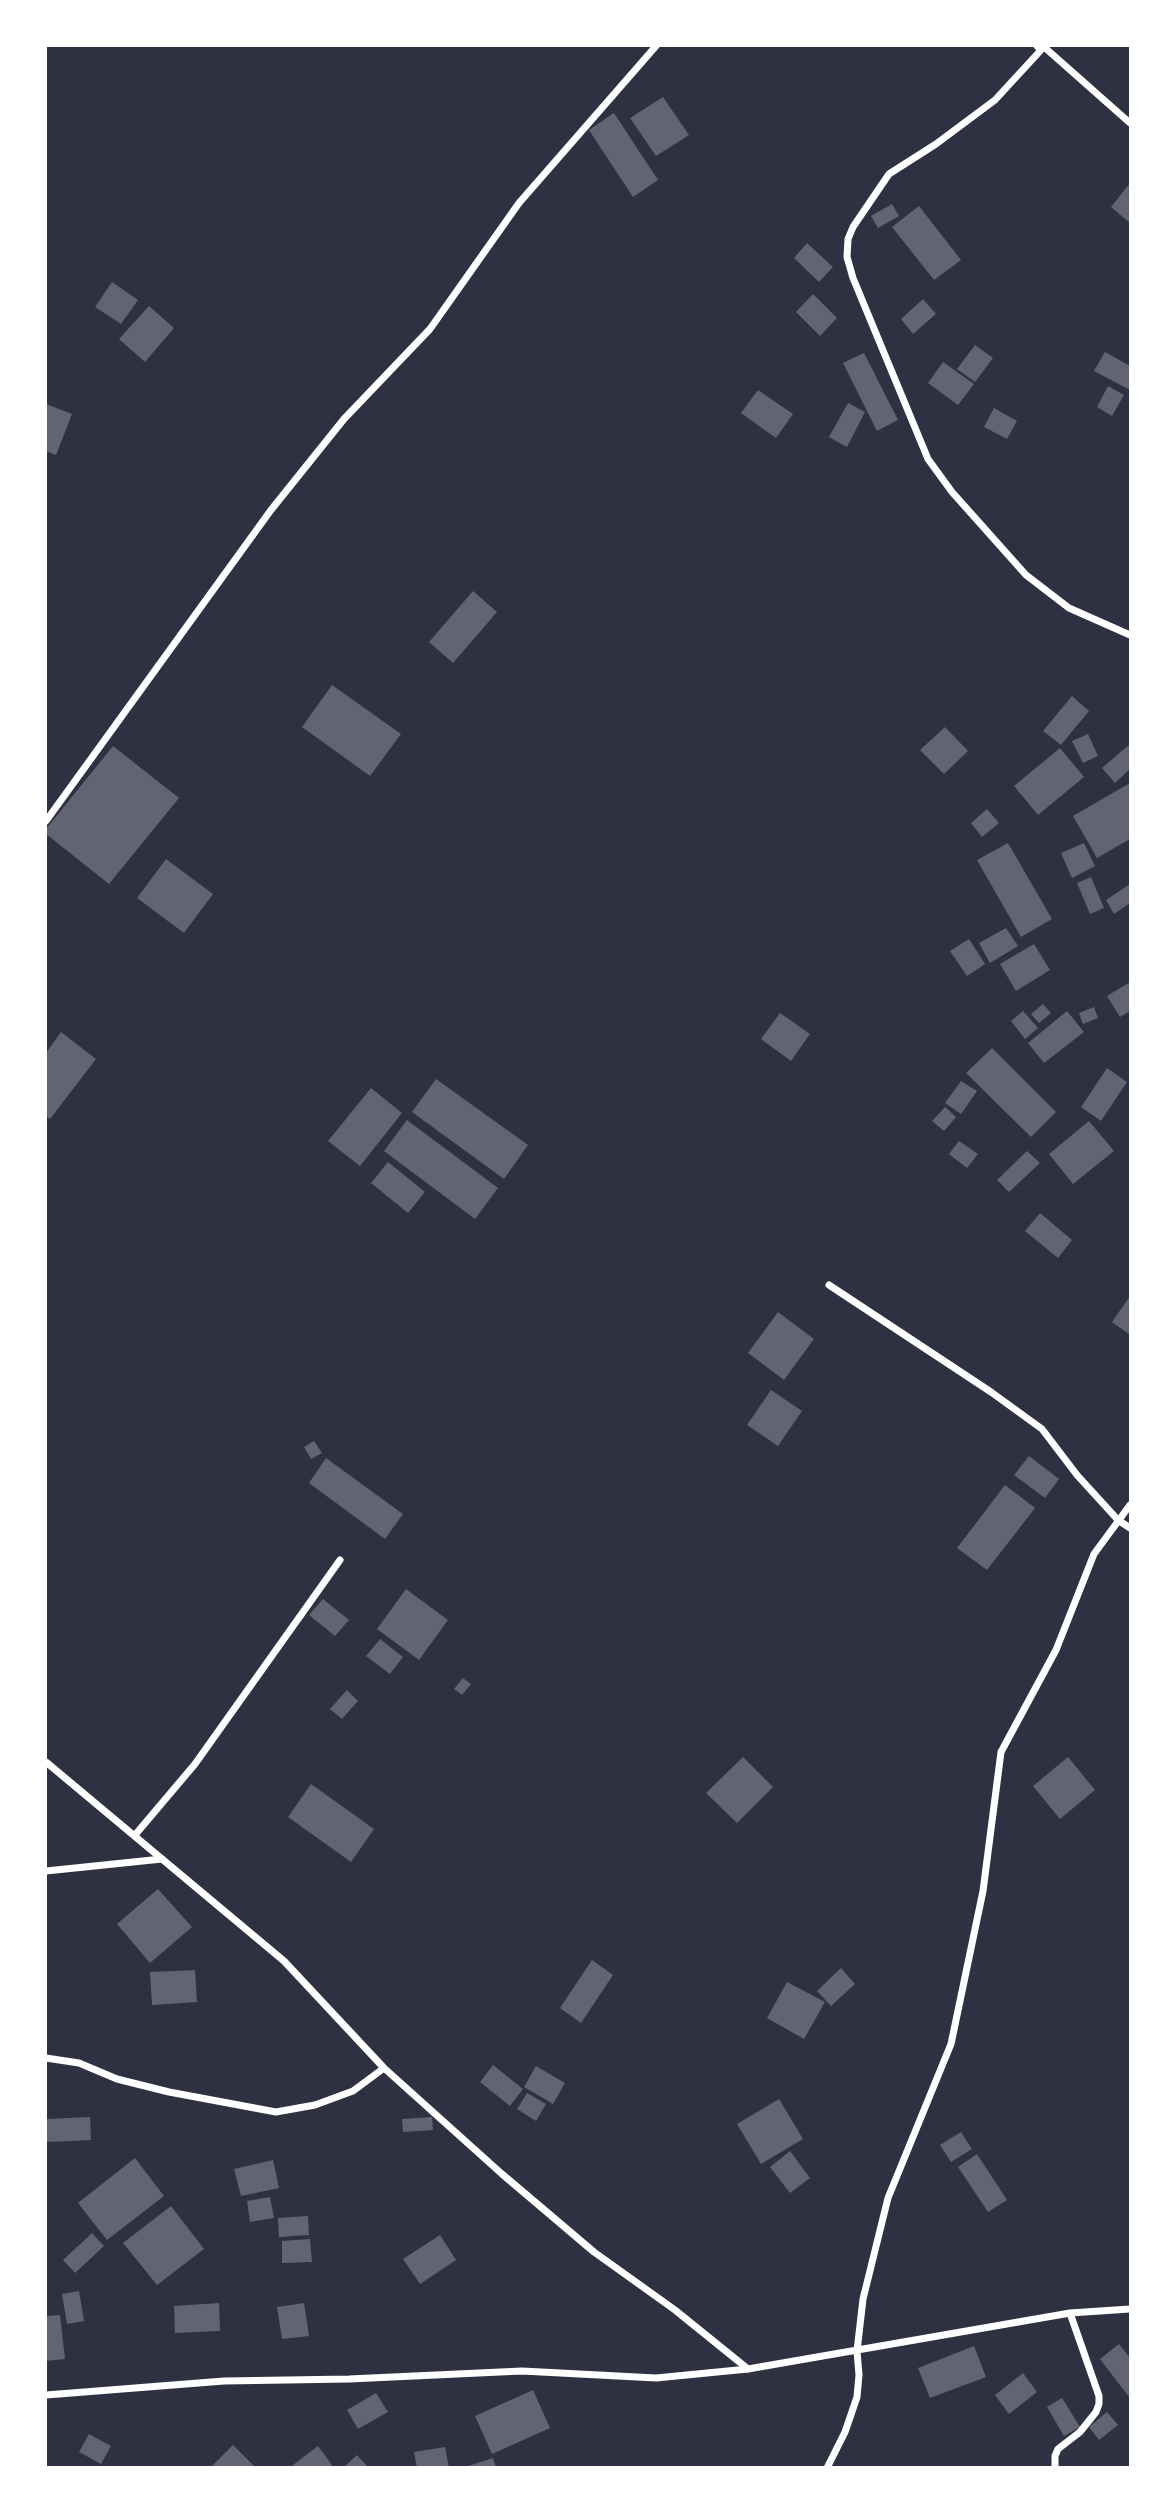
<!DOCTYPE html>
<html>
<head>
<meta charset="utf-8">
<style>
	body { margin:0 }
	#map { position:relative; width:1176px; height:2513px; overflow:hidden; background:#2d3142; font-family:Quicksand,sans-serif }
	canvas { display:block }
	.frame { position:absolute; inset:0; border:47px solid #fff; pointer-events:none }
</style>
</head>
<body>
<div id="map">
<canvas width="1176" height="2513"></canvas>
<div class="frame"></div>
</div>
<script>
const g = document.querySelector('canvas').getContext('2d');
g.lineJoin = 'round';
function paint(path, color) { g.fillStyle = color; g.fill(path, 'evenodd'); }
const shape = rows => new Path2D(rows.map(r => 'M' + r).join(''));
function trace(path, color, width, dash) { g.strokeStyle = color; g.lineWidth = width; g.lineCap = dash ? 'butt' : 'round'; g.setLineDash(dash || []); g.stroke(path); }
paint(shape([
	[663,97,689,135,656,156,630,118],
	[614,113,658,180,633,197,589,130],
	[1130,183,1130,223,1111,207],
	[892,204,899,216,878,228,871,216],
	[919,206,961,260,934,280,892,227],
	[807,243,833,267,819,282,794,258],
	[112,282,138,300,121,324,95,307],
	[813,294,837,318,820,336,796,312],
	[923,299,936,314,913,334,901,319],
	[149,306,174,328,145,362,119,339],
	[975,345,993,358,975,382,957,369],
	[1105,352,1130,366,1130,390,1094,371],
	[864,353,898,420,877,431,843,363],
	[943,362,974,384,958,405,928,383],
	[1108,386,1124,395,1112,416,1097,407],
	[758,390,793,414,776,438,741,413],
	[848,403,865,412,847,447,829,437],
	[46,404,72,414,56,455,46,451],
	[994,408,1017,421,1007,439,984,427],
	[473,591,497,612,453,663,429,642],
	[332,685,401,734,370,776,302,727],
	[1072,696,1089,711,1061,745,1043,731],
	[945,727,968,751,944,774,920,750],
	[1088,734,1098,756,1083,763,1072,741],
	[1130,744,1130,769,1115,783,1102,768],
	[113,746,179,798,109,884,46,834,46,829],
	[1060,748,1084,777,1038,815,1014,786],
	[1130,783,1130,839,1097,858,1073,816],
	[987,809,999,823,982,837,971,823],
	[1008,843,1052,919,1021,937,977,860],
	[1084,843,1095,866,1072,878,1061,853],
	[166,859,213,894,184,933,137,898],
	[1091,877,1104,908,1090,914,1077,883],
	[1130,884,1130,903,1114,914,1106,900],
	[1006,928,1018,946,990,963,979,943],
	[969,939,985,964,967,976,950,951],
	[1034,944,1050,970,1016,991,1000,964],
	[1130,982,1130,1011,1120,1017,1107,996],
	[1043,1004,1051,1013,1039,1023,1031,1014],
	[1094,1007,1098,1018,1083,1024,1079,1013],
	[1023,1011,1038,1028,1025,1039,1011,1021],
	[1067,1011,1084,1032,1044,1063,1028,1043],
	[780,1013,810,1034,791,1061,761,1039],
	[61,1032,96,1059,50,1119,46,1116,46,1053],
	[992,1048,1056,1112,1031,1137,966,1073],
	[1107,1068,1127,1082,1101,1121,1081,1107],
	[436,1079,528,1145,504,1179,412,1112],
	[961,1081,977,1091,961,1114,945,1103],
	[371,1088,402,1113,360,1166,328,1141],
	[945,1107,956,1117,944,1131,932,1121],
	[407,1120,498,1188,475,1219,384,1151],
	[1089,1121,1114,1151,1073,1184,1049,1154],
	[959,1141,978,1154,967,1168,949,1154],
	[1027,1151,1040,1163,1009,1192,997,1180],
	[388,1162,425,1192,408,1213,371,1183],
	[1040,1213,1072,1240,1058,1258,1025,1231],
	[1130,1296,1130,1335,1112,1322],
	[778,1312,814,1339,784,1380,748,1353],
	[771,1390,802,1411,778,1446,747,1425],
	[314,1441,322,1453,311,1459,304,1447],
	[1029,1456,1059,1479,1045,1498,1014,1475],
	[326,1458,403,1514,385,1539,309,1483],
	[1005,1485,1035,1508,987,1570,957,1548],
	[406,1589,448,1620,419,1660,377,1629],
	[323,1599,349,1620,335,1636,309,1615],
	[380,1639,403,1657,390,1674,366,1656],
	[463,1678,471,1684,462,1695,454,1689],
	[347,1690,358,1701,342,1719,330,1709],
	[743,1757,773,1787,737,1823,706,1793],
	[1068,1757,1095,1790,1060,1819,1033,1786],
	[311,1784,374,1829,351,1862,288,1817],
	[158,1889,192,1927,150,1963,117,1924],
	[592,1960,613,1975,581,2023,560,2008],
	[841,1968,855,1984,831,2006,817,1991],
	[195,1970,197,2002,152,2005,150,1972],
	[787,1982,825,2002,804,2039,767,2018],
	[493,2065,523,2089,510,2106,480,2082],
	[536,2066,565,2083,553,2104,524,2087],
	[527,2093,546,2104,536,2121,517,2109],
	[779,2099,803,2139,761,2164,737,2124],
	[90,2117,91,2140,46,2142,46,2119],
	[432,2117,433,2130,403,2132,402,2119],
	[961,2132,972,2149,951,2162,940,2145],
	[790,2151,810,2178,790,2193,770,2167],
	[977,2154,1007,2200,988,2212,958,2167],
	[135,2158,164,2196,107,2240,78,2203],
	[273,2160,279,2188,241,2196,234,2169],
	[270,2197,274,2218,250,2222,247,2201],
	[171,2206,204,2249,157,2285,123,2243],
	[308,2216,309,2235,279,2237,278,2218],
	[92,2233,104,2246,75,2273,63,2260],
	[440,2235,456,2260,420,2284,403,2259],
	[310,2239,312,2262,282,2263,282,2241],
	[79,2291,84,2321,67,2324,62,2294],
	[219,2303,220,2331,175,2333,174,2306],
	[304,2303,309,2336,282,2339,277,2307],
	[60,2315,65,2359,46,2361,46,2316],
	[1119,2344,1130,2358,1129,2397,1100,2359],
	[974,2346,986,2377,930,2398,918,2368],
	[1023,2373,1037,2392,1009,2414,995,2395],
	[533,2390,550,2428,492,2454,475,2416],
	[376,2393,388,2412,358,2429,347,2410],
	[1062,2398,1080,2427,1064,2436,1047,2407],
	[1107,2412,1118,2425,1099,2440,1089,2427],
	[89,2434,111,2446,101,2464,79,2452],
	[233,2445,256,2468,210,2468],
	[318,2446,332,2465,329,2468,294,2468,293,2465],
	[445,2447,449,2468,417,2468,414,2452],
	[357,2455,369,2468,343,2468],
	[493,2458,496,2468,465,2468,465,2467]
]), '#626471');
trace(shape([
	[1037,46,1041,50,995,100,936,144,889,174,853,227,848,239,847,257,853,278,928,459,952,492,1026,575,1069,608,1130,635],
	[1043,46,1130,123],
	[46,821,271,510,344,419,430,329,519,203,656,46],
	[829,1285,991,1392,1042,1429,1077,1475,1118,1520,1130,1528],
	[46,1762,284,1961,384,2068,502,2174,594,2252,675,2310,748,2369],
	[135,1835,195,1764,340,1560],
	[46,1871,162,1859],
	[46,2058,79,2063,117,2079,169,2092,276,2112,315,2105,353,2091,384,2068],
	[46,2395,224,2381,349,2379,522,2371,656,2378,748,2369,1070,2313,1130,2309],
	[827,2468,845,2432,857,2397,859,2375,857,2351,863,2299,888,2198,951,2044,983,1891,1001,1752,1056,1650,1094,1554,1130,1505],
	[1055,2468,1055,2456,1058,2449,1080,2432,1096,2412,1099,2404,1099,2396,1070,2313]
]), '#fff', 7);
</script>
</body>
</html>
